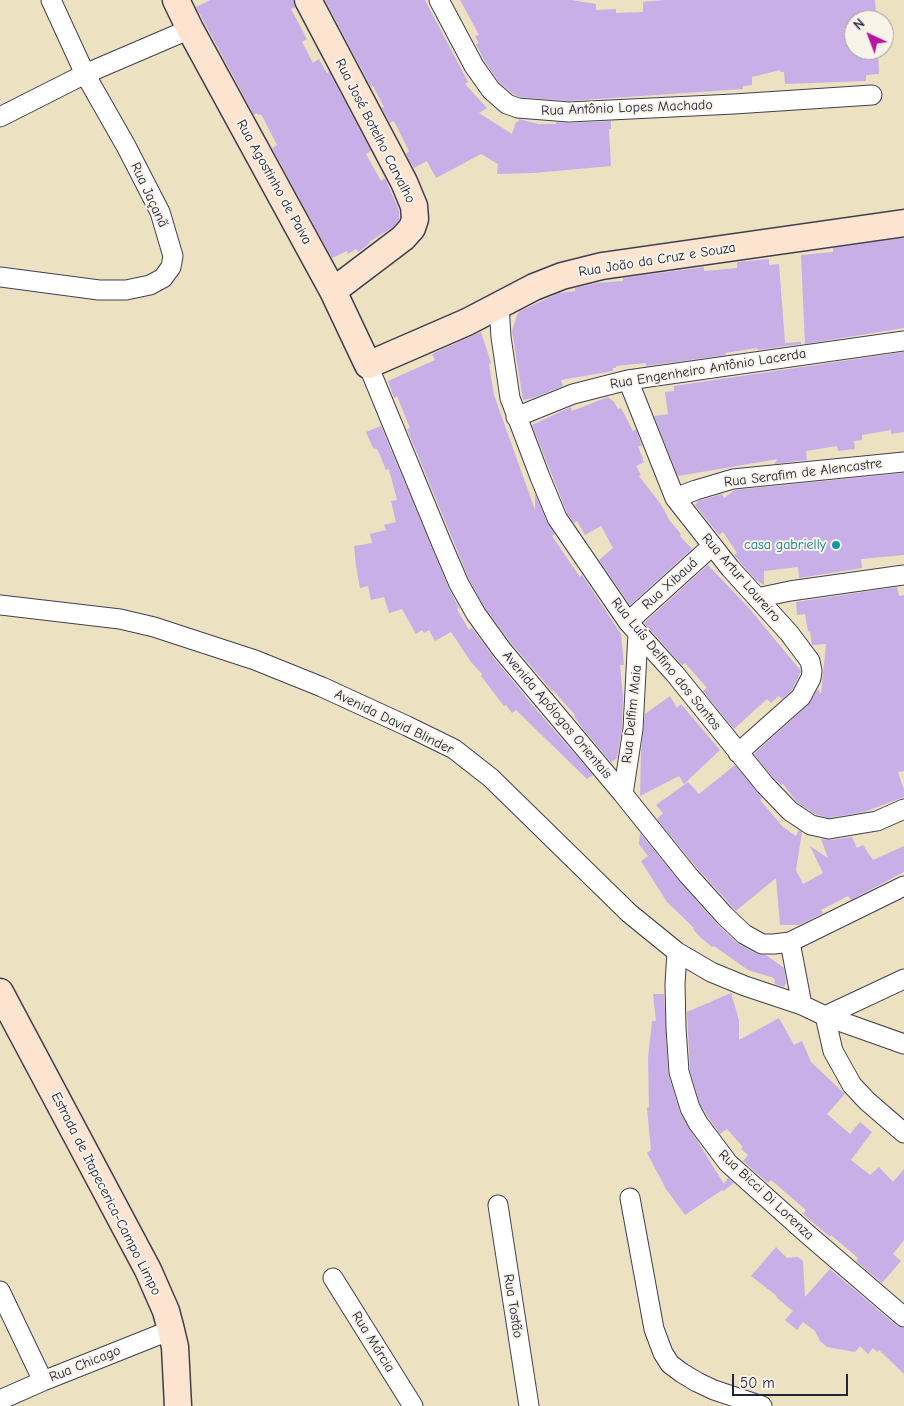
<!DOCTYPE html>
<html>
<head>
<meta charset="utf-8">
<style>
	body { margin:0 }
	#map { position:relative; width:904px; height:1406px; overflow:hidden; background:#ece1c1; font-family:"Comic Neue",sans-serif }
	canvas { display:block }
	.north { position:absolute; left:844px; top:10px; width:50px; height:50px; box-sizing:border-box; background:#f7f3e8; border:1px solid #a29fa3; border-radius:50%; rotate:317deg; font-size:14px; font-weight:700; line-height:20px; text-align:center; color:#22223b }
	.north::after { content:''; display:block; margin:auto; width:18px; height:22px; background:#b5179e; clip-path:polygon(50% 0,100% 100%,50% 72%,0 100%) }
	.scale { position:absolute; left:732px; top:1374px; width:116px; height:22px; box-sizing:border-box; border:2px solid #22223b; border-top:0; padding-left:6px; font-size:15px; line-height:18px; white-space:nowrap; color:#22223b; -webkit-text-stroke:4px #f7f3e8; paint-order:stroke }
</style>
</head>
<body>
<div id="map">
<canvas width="904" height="1406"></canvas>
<div class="north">N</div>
<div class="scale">50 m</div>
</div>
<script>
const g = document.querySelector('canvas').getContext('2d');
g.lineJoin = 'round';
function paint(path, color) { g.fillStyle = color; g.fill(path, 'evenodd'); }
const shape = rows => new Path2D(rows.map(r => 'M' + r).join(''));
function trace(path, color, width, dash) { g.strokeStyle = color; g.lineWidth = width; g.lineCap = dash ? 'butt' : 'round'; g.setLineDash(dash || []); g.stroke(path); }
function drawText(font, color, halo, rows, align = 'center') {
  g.font = font + ' "Comic Neue",sans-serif'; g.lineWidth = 4; g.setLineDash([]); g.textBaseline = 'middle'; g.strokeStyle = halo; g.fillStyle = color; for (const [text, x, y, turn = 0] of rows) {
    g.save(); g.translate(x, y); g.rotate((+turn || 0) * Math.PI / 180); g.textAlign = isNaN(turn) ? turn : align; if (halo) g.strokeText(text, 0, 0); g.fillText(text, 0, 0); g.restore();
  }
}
paint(shape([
	[210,0,293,0,295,7,291,9,307,39,302,42,313,63,319,59,327,73,329,72,371,151,366,154,381,181,385,178,399,210,399,220,393,227,369,242,370,243,358,252,356,249,348,254,347,251,332,258,272,148,277,145,261,114,258,115,257,113,254,115,196,7],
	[325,0,425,0,468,82,465,84,487,108,479,113,512,134,516,122,518,122,519,119,538,124,556,124,556,122,570,123,611,121,611,129,609,129,611,166,534,173,497,174,498,164,481,154,436,178,427,161,414,168,406,154,409,151,394,121,390,123,382,108,384,107,373,86,371,87],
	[460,0,571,0,596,4,596,10,616,9,616,13,643,12,643,2,664,0,875,0,876,14,872,15,872,20,854,20,854,50,878,50,879,74,866,75,866,81,785,84,784,72,780,72,780,70,752,77,752,85,743,86,743,89,569,101,520,97,513,94,499,82,485,62,476,44,479,43,475,36,479,35],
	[904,238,904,328,805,344,801,255,833,252,833,248],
	[769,259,769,265,779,264,785,343,801,342,801,344,758,350,757,348,744,350,725,353,726,355,646,366,646,363,616,366,616,368,613,368,613,371,561,380,563,386,533,398,523,400,512,331,517,315,520,311,559,293,575,291,575,288,597,283,623,281,623,278,704,267,704,271,737,268,737,262],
	[481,332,491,363,489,364,494,395,535,510,535,493,547,522,555,534,552,536,580,577,582,575,621,634,624,665,620,665,623,697,622,728,617,758,611,762,583,729,574,716,575,715,553,690,552,691,511,643,485,608,469,579,407,429,410,428,397,396,394,398,388,381,435,360,432,354],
	[904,352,904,432,891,434,891,430,862,435,862,440,854,441,855,449,838,451,837,446,806,451,807,460,774,464,778,459,678,476,654,416,668,414,665,392,674,391,674,386],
	[608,397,614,402,618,409,621,408,633,431,636,429,642,446,638,446,644,462,636,466,641,475,639,476,660,503,670,521,681,534,680,536,692,549,630,605,599,560,613,548,601,526,585,535,577,521,574,523,567,513,532,425,571,407,572,411],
	[381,426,449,589,459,608,457,609,469,630,472,628,493,657,534,707,593,775,587,779,516,710,512,713,506,705,504,706,481,676,482,674,471,662,451,632,435,641,429,630,424,633,422,630,416,634,402,609,389,613,384,597,371,600,368,586,360,588,356,566,354,546,372,543,370,534,386,530,384,525,396,522,391,501,397,500,389,469,386,470,380,455,377,449,373,448,366,432],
	[904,473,904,555,861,559,862,568,799,578,798,567,764,571,764,585,756,580,734,555,737,553,723,532,719,535,695,505,698,501,722,494,724,498,735,490],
	[708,565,748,607,801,671,792,690,782,699,779,696,771,703,767,699,734,729,703,691,707,688,685,663,682,665,644,623],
	[897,587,899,596,904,595,904,771,898,772,904,790,904,797,864,812,829,818,815,814,797,802,783,784,781,785,773,778,754,754,808,705,818,689,821,694,826,644,812,645,810,631,808,632,805,614,797,615,796,602],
	[670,696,677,708,681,704,720,750,684,784,679,776,640,796,641,752,645,714],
	[735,765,762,798,760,800,783,827,796,836,799,830,802,832,796,870,803,884,823,873,810,846,828,858,821,839,831,840,852,837,857,848,863,845,873,860,904,846,904,872,851,900,848,896,821,910,823,913,799,925,780,925,776,878,736,911,697,868,657,819,663,813,656,805,688,782,699,794],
	[640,833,680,882,717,924,736,942,757,954,766,955,784,968,786,983,784,987,775,984,774,978,748,970,714,946,712,947,700,937,693,929,694,928,667,902,641,861,648,856,639,844],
	[731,993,739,1020,739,1040,779,1018,794,1045,802,1041,811,1062,845,1094,827,1114,850,1134,860,1122,872,1132,851,1160,870,1175,879,1167,893,1182,904,1169,904,1240,893,1254,901,1261,882,1283,856,1261,858,1258,831,1235,830,1237,803,1214,806,1210,771,1180,768,1183,743,1161,748,1155,741,1149,743,1147,727,1129,720,1134,708,1117,700,1104,690,1070,687,1012],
	[653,994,664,994,668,1073,680,1113,724,1184,728,1178,734,1183,723,1191,722,1190,685,1215,666,1189,647,1153,651,1150,647,1108,649,1107,648,1058,652,1021,656,1021],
	[776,1247,787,1258,798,1257,803,1261,805,1297,830,1269,897,1326,904,1328,904,1374,879,1350,877,1352,873,1348,868,1354,860,1346,855,1352,827,1347,820,1341,815,1331,803,1322,797,1330,785,1320,793,1311,776,1297,777,1296,751,1276]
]), '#c8afe8');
const street = shape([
	[439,0,474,66,491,90,507,104,518,108,569,112,734,104,872,95],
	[0,117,85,74,190,29],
	[0,277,99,290,126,290,150,285,163,278,171,267,173,256,160,212,126,146,85,74,51,0],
	[499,305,501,337,510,398,540,477,557,518,628,622,675,674,765,785,790,811,811,825,829,829,877,821,904,809],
	[368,365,441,542,459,584,476,614,502,650,623,794,688,875,725,916,744,934,762,944,774,944,790,942,802,1005],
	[628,380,675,498,730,568,789,633,810,661,812,671,811,678,801,697,738,753],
	[516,417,573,394,628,380,904,341],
	[675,498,696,490,733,479,904,462],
	[757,598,790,591,904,575],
	[0,605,120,619,154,627,255,660,322,687,407,726,454,749,491,778,629,913,677,952,711,972,745,986,802,1005,825,1016,904,1044],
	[628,622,712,546],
	[623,794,633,729,638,633],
	[790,942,904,886],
	[677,952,675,984,676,1028,679,1072,690,1108,698,1123,728,1163,805,1232,904,1317],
	[904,979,825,1016,833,1051,852,1085,867,1101,904,1133],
	[630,1198,654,1329,663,1353,670,1364,682,1373,697,1382,714,1390,762,1406],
	[498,1205,529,1406],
	[333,1278,413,1406],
	[0,1291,43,1381],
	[0,1400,43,1381,171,1330]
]);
const secondary = shape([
	[176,0,190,29,333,291,368,365,467,322,534,287,562,276,602,266,904,223],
	[308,0,404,182,414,206,415,219,412,228,403,238,333,291],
	[0,992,148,1270,166,1311,171,1330,175,1347,178,1406]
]);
trace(street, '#403f4f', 21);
trace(secondary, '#403f4f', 29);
trace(street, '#fff', 19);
trace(secondary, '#fde4d1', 26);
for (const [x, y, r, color] of [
	[836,545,5,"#0f9aa8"]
]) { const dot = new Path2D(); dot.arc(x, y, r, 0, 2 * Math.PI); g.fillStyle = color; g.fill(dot); trace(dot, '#f7f3e8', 2); }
drawText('14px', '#22223b', '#f7f3e8', [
	["Rua Antônio Lopes Machado",627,108,-2],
	["Rua José Botelho Carvalho",375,131,63],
	["Rua Agostinho de Paiva",274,182,61],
	["Rua Jaçanã",149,195,65],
	["Rua João da Cruz e Souza",657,260,-9],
	["Rua Engenheiro Antônio Lacerda",708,369,-9],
	["Rua Serafim de Alencastre",803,473,-7],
	["Rua Artur Loureiro",741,578,49],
	["Rua Xibauá",670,584,-42],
	["Rua Luís Delfino dos Santos",666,664,51],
	["Rua Delfim Maia",632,714,-84],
	["Avenida Apólogos Orientais",557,715,50],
	["Avenida David Blinder",394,722,26],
	["Estrada de Itapecerica-Campo Limpo",106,1194,63],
	["Rua Bicci Di Lorenza",766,1195,43],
	["Rua Tostão",513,1306,81],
	["Rua Márcia",373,1342,58],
	["Rua Chicago",85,1364,-22]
]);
drawText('14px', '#0d838f', '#f7f3e8', [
	["casa gabrielly",826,545]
], 'right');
</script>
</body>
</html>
